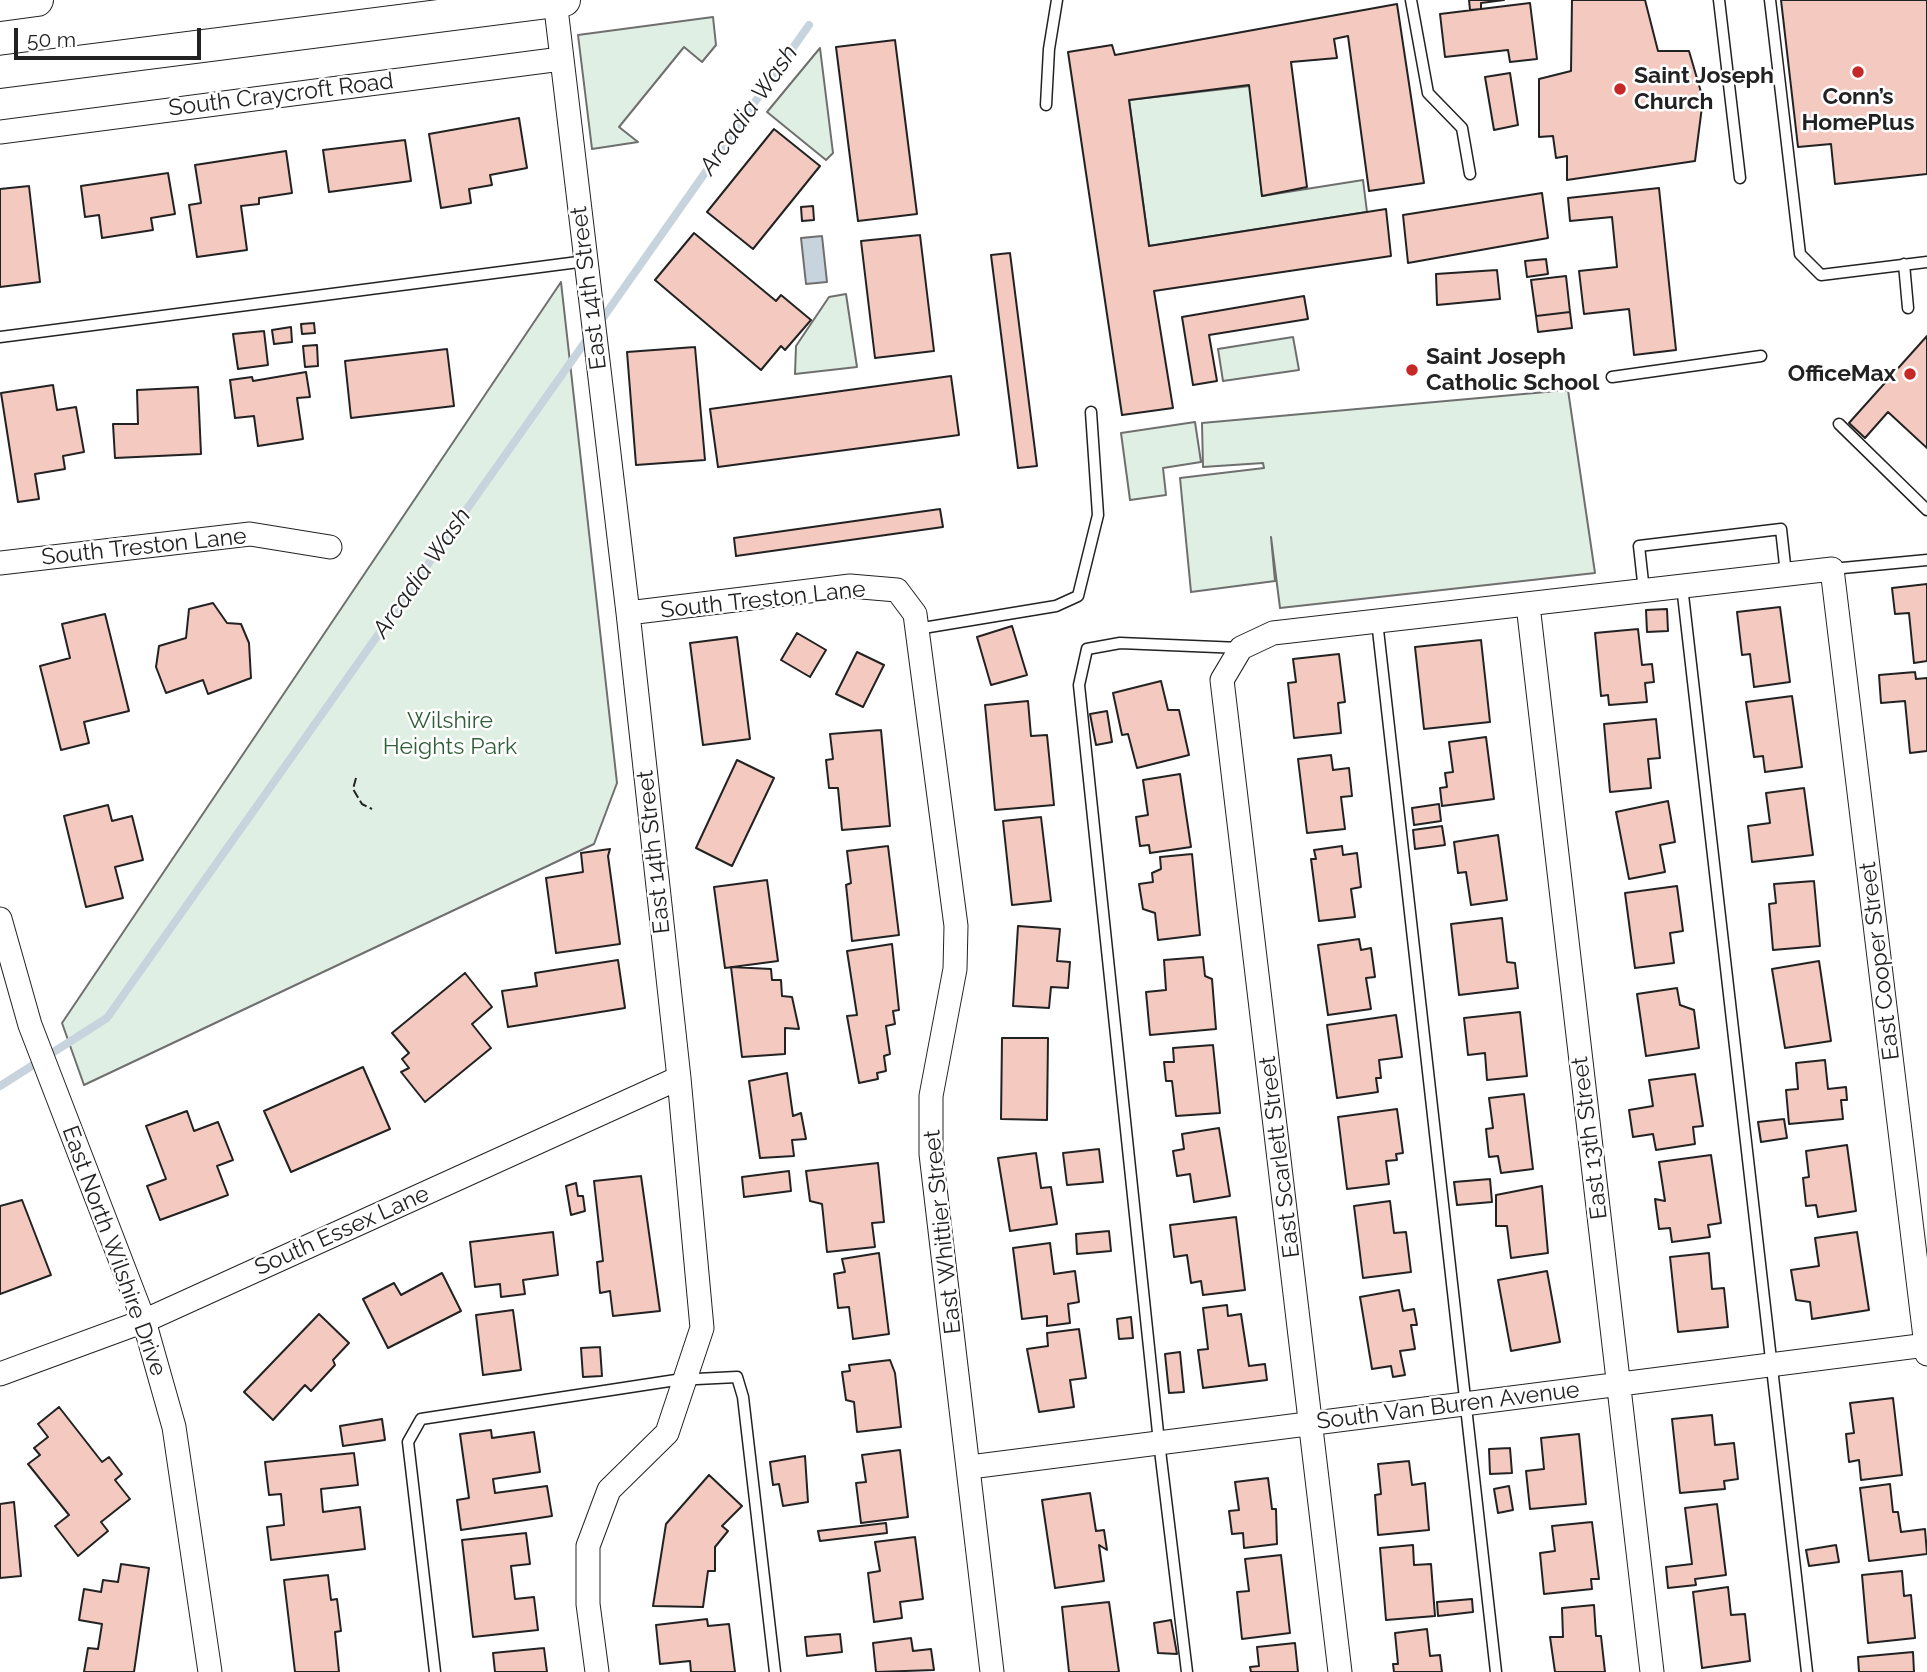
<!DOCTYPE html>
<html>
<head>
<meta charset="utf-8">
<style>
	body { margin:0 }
	#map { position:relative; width:1927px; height:1672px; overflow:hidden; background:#fff; font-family:Raleway,sans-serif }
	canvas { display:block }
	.scale { position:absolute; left:14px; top:28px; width:187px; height:32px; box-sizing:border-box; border:4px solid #222; border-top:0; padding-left:9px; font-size:21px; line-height:24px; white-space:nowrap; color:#222; -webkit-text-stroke:5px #fff; paint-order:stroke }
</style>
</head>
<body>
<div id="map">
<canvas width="1927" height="1672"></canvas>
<div class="scale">50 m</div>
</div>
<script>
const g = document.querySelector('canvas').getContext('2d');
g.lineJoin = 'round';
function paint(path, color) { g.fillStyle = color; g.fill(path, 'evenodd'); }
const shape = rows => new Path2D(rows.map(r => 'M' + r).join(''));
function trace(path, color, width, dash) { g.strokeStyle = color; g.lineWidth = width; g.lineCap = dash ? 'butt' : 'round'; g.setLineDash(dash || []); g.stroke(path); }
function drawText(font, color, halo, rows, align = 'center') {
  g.font = font + ' Raleway,sans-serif'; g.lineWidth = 5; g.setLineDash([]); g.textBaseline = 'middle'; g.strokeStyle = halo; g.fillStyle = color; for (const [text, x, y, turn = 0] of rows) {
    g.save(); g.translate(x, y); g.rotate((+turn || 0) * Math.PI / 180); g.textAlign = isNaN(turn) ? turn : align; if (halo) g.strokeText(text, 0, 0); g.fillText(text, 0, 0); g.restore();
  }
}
const green = shape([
	[713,17,716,45,702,62,684,47,619,127,638,142,592,149,578,35,713,17],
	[820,48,833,153,826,160,767,112,820,48],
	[1250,86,1262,196,1363,180,1367,212,1149,246,1129,100,1250,86],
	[561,282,617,783,594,844,84,1085,62,1023,561,282],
	[846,294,857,367,795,374,796,346,829,297,846,294],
	[1293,337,1299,370,1223,381,1218,349,1293,337],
	[1568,390,1595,573,1280,608,1271,537,1275,581,1191,592,1180,478,1264,468,1263,463,1203,467,1202,423,1568,390],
	[1195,422,1201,462,1163,468,1166,495,1130,500,1121,433,1195,422]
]);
paint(green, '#e0efe3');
trace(green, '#6f6f6f', 2);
const water = shape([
	[822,236,827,282,806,284,801,238,822,236]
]);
paint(water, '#c7d3dd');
trace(water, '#6f6f6f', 2);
trace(shape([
	[600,322,809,25],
	[0,1086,107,1018,590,335]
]), '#c7d3dd', 8);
const building = shape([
	[1469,0,1504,0,1481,3,1481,9,1470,10,1469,0],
	[1572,0,1645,0,1658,51,1689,51,1703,99,1695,161,1567,180,1567,156,1556,158,1553,136,1539,137,1539,79,1571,71,1572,0],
	[1781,0,1927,0,1927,174,1835,184,1831,144,1798,147,1781,0],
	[1530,3,1537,59,1510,62,1508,50,1445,57,1440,14,1530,3],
	[1397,4,1424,183,1369,191,1348,36,1334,39,1337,58,1291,62,1307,187,1262,196,1249,85,1129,100,1149,246,1386,209,1391,256,1154,291,1173,408,1122,415,1068,52,1112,45,1115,55,1397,4],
	[895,40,917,214,858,221,836,47,895,40],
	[1510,73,1518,125,1494,130,1485,77,1510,73],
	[519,118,527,168,490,175,492,185,469,189,471,203,441,208,429,134,519,118],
	[774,129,820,166,753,249,707,212,774,129],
	[405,140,411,181,329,192,323,150,405,140],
	[286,151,292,193,259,198,259,204,241,206,247,250,197,257,189,205,201,203,195,165,286,151],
	[168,173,175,214,151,218,153,230,102,238,99,215,85,217,81,186,168,173],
	[29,186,40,282,0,287,0,189,29,186],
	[1659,188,1676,350,1634,355,1629,309,1584,314,1579,271,1617,267,1612,217,1570,221,1568,198,1659,188],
	[1542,193,1548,238,1408,263,1403,215,1542,193],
	[813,206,814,220,802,221,801,207,813,206],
	[694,233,776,301,781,295,811,320,785,350,781,346,761,370,655,280,694,233],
	[920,235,934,351,875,358,861,241,920,235],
	[1010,253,1037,466,1018,468,991,255,1010,253],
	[1546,259,1548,274,1527,277,1525,261,1546,259],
	[1497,270,1500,299,1437,305,1436,274,1497,270],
	[1566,276,1570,312,1536,316,1531,280,1566,276],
	[1304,296,1308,319,1209,335,1217,381,1193,385,1182,317,1304,296],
	[1570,312,1572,328,1538,332,1536,316,1570,312],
	[314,323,315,333,302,334,301,324,314,323],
	[291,327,292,342,274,344,272,330,291,327],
	[264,331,268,365,238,369,233,334,264,331],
	[1927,336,1927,448,1888,412,1865,438,1849,423,1927,336],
	[317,345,318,366,305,367,303,346,317,345],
	[695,347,705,460,636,465,627,352,695,347],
	[447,349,454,406,351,418,345,361,447,349],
	[306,372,310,397,297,398,303,439,258,446,254,416,235,418,230,380,252,377,253,381,306,372],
	[951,376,959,435,718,467,710,409,951,376],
	[53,385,57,410,76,407,84,452,63,456,65,469,35,474,39,499,18,502,1,393,53,385],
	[198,387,201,454,115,458,113,424,138,424,137,390,198,387],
	[940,509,943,527,736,556,734,538,940,509],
	[1927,584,1927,661,1914,663,1909,613,1895,614,1892,588,1927,584],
	[213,603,227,623,241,624,249,643,251,678,208,694,203,680,166,693,156,667,159,646,186,638,189,609,213,603],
	[1780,607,1790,682,1754,687,1750,654,1742,655,1737,612,1780,607],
	[1667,609,1668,631,1647,632,1646,610,1667,609],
	[105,614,129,711,84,722,89,743,61,750,40,666,70,658,62,624,105,614],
	[1012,626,1027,675,991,685,977,637,1012,626],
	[1638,629,1642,665,1652,664,1654,682,1645,683,1647,702,1609,705,1608,695,1601,696,1595,633,1638,629],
	[797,633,826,650,810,677,781,660,797,633],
	[737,637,750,739,703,745,690,643,737,637],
	[1481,640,1490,722,1424,729,1415,647,1481,640],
	[857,652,884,665,863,707,836,694,857,652],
	[1339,654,1345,702,1338,703,1341,733,1294,738,1288,683,1296,682,1293,659,1339,654],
	[1915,672,1916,679,1927,678,1927,751,1910,753,1905,701,1881,703,1879,675,1915,672],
	[1161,681,1168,710,1179,710,1189,755,1137,768,1128,734,1122,735,1113,693,1161,681],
	[1792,696,1802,767,1765,772,1763,756,1754,757,1746,702,1792,696],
	[1028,701,1031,736,1047,735,1054,805,995,810,985,705,1028,701],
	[1107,711,1112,742,1096,745,1090,714,1107,711],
	[1656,719,1660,758,1648,759,1651,788,1610,792,1604,724,1656,719],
	[881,730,890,826,842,830,838,788,829,788,826,760,833,759,830,734,881,730],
	[1486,737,1494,799,1442,806,1440,788,1447,787,1445,773,1453,772,1449,742,1486,737],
	[1331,755,1333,770,1349,768,1352,796,1341,797,1345,829,1307,833,1298,759,1331,755],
	[737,760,774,778,732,866,696,848,737,760],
	[1180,774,1191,847,1150,853,1149,845,1140,846,1136,817,1148,815,1143,780,1180,774],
	[1804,788,1813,855,1752,862,1748,826,1770,823,1766,793,1804,788],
	[1668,801,1675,842,1660,845,1665,872,1629,879,1616,812,1668,801],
	[1439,804,1441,821,1414,825,1412,808,1439,804],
	[108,805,112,821,132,816,143,860,115,867,123,898,86,907,64,816,108,805],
	[1041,817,1051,901,1012,905,1003,821,1041,817],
	[1442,826,1445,845,1415,849,1413,830,1442,826],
	[1498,835,1507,900,1471,905,1466,872,1458,873,1454,842,1498,835],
	[888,846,899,935,852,941,846,885,851,883,847,851,888,846],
	[1342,846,1343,855,1357,853,1361,887,1351,889,1355,917,1319,921,1311,859,1316,859,1314,850,1342,846],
	[610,849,608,856,620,944,556,953,546,878,583,872,581,853,610,849],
	[1192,854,1200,935,1158,940,1155,913,1143,909,1139,884,1153,882,1152,873,1161,869,1160,857,1192,854],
	[767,880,778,961,725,968,714,887,767,880],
	[1814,881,1820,946,1773,950,1769,904,1776,903,1774,884,1814,881],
	[1677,886,1683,931,1670,933,1674,963,1635,968,1625,893,1677,886],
	[1502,918,1507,962,1515,963,1518,988,1459,995,1451,924,1502,918],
	[1018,926,1060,929,1057,961,1070,962,1068,988,1051,987,1049,1008,1013,1006,1018,926],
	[1359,939,1361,950,1371,948,1375,977,1366,978,1371,1009,1328,1015,1318,945,1359,939],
	[892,944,899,1010,893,1011,895,1024,886,1026,890,1054,884,1056,886,1071,877,1073,878,1079,859,1083,847,1016,857,1015,847,951,892,944],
	[1203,957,1205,976,1212,979,1216,1029,1150,1035,1146,992,1166,990,1164,960,1203,957],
	[618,960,625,1008,508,1027,502,991,537,986,535,973,618,960],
	[1819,961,1831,1041,1785,1048,1772,969,1819,961],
	[731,967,771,969,772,980,781,980,782,996,792,997,799,1029,785,1028,785,1054,742,1057,731,967],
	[465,973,492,1007,472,1024,491,1048,425,1102,401,1072,409,1068,402,1059,409,1053,392,1033,465,973],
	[1677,988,1680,1005,1694,1010,1699,1048,1646,1056,1637,994,1677,988],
	[1520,1012,1527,1076,1487,1080,1485,1053,1468,1055,1464,1018,1520,1012],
	[1396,1015,1402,1057,1379,1060,1381,1078,1376,1078,1378,1092,1337,1098,1327,1025,1396,1015],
	[1002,1038,1048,1038,1047,1120,1001,1119,1002,1038],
	[1213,1045,1220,1113,1176,1116,1172,1081,1166,1081,1164,1062,1174,1062,1173,1048,1213,1045],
	[1825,1060,1828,1089,1846,1087,1847,1100,1841,1100,1843,1119,1789,1124,1786,1090,1798,1089,1796,1063,1825,1060],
	[363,1067,390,1129,291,1172,264,1111,363,1067],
	[787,1073,793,1116,801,1113,806,1139,792,1140,794,1156,760,1158,749,1081,787,1073],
	[1695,1074,1703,1126,1693,1127,1695,1144,1656,1150,1653,1134,1633,1137,1629,1110,1653,1106,1649,1080,1695,1074],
	[1524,1094,1533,1169,1501,1173,1498,1156,1489,1157,1486,1129,1493,1128,1489,1098,1524,1094],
	[1397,1109,1403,1153,1396,1154,1397,1160,1386,1161,1389,1184,1347,1189,1338,1117,1397,1109],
	[187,1111,194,1131,218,1122,233,1160,217,1166,228,1195,160,1220,147,1186,166,1179,146,1126,187,1111],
	[1784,1119,1787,1138,1761,1142,1758,1122,1784,1119],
	[1219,1128,1230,1196,1194,1202,1190,1174,1177,1176,1173,1151,1184,1149,1182,1134,1219,1128],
	[1847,1145,1856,1211,1818,1217,1816,1205,1806,1206,1803,1178,1809,1177,1806,1151,1847,1145],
	[1099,1149,1103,1182,1067,1185,1063,1153,1099,1149],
	[1036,1153,1041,1188,1051,1187,1057,1224,1010,1231,998,1158,1036,1153],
	[1711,1155,1721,1223,1708,1225,1710,1237,1672,1242,1670,1228,1659,1229,1655,1199,1665,1201,1659,1162,1711,1155],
	[878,1163,884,1222,872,1223,875,1247,827,1252,822,1204,810,1201,806,1171,878,1163],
	[789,1171,791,1191,744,1197,742,1177,789,1171],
	[641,1176,660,1311,613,1316,610,1291,600,1293,597,1262,603,1261,594,1181,641,1176],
	[1490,1179,1492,1202,1457,1205,1454,1182,1490,1179],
	[576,1183,578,1196,583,1196,585,1211,571,1215,566,1186,576,1183],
	[1542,1186,1548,1253,1511,1258,1507,1226,1496,1226,1496,1195,1542,1186],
	[22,1200,51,1275,0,1294,0,1206,22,1200],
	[1390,1201,1394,1233,1406,1232,1411,1272,1363,1278,1354,1206,1390,1201],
	[1236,1217,1245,1290,1203,1295,1201,1281,1191,1283,1187,1255,1174,1257,1170,1225,1236,1217],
	[1109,1231,1111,1251,1077,1254,1076,1234,1109,1231],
	[553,1232,558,1275,523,1280,525,1294,501,1297,500,1284,475,1287,470,1242,553,1232],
	[1857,1232,1869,1310,1812,1319,1810,1302,1796,1300,1791,1270,1819,1266,1815,1238,1857,1232],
	[1050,1243,1054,1274,1075,1271,1079,1302,1068,1304,1070,1323,1047,1326,1047,1316,1022,1319,1013,1248,1050,1243],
	[879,1253,889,1334,853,1339,849,1307,838,1308,834,1274,845,1272,842,1259,879,1253],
	[1709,1253,1712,1289,1724,1288,1728,1327,1678,1332,1670,1257,1709,1253],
	[1547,1271,1560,1342,1511,1351,1498,1280,1547,1271],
	[442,1273,461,1311,388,1348,363,1299,394,1283,401,1295,442,1273],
	[1399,1290,1403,1311,1414,1309,1417,1325,1411,1325,1415,1349,1400,1351,1405,1375,1393,1377,1391,1366,1372,1369,1360,1297,1399,1290],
	[1227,1305,1228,1316,1241,1314,1249,1366,1265,1364,1267,1380,1203,1388,1198,1350,1208,1349,1203,1308,1227,1305],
	[513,1310,521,1370,483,1375,476,1315,513,1310],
	[319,1314,349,1343,333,1360,335,1365,311,1391,305,1385,273,1420,244,1392,319,1314],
	[1131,1317,1133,1338,1119,1339,1117,1319,1131,1317],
	[1079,1329,1086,1378,1070,1380,1074,1407,1039,1412,1027,1349,1048,1346,1047,1333,1079,1329],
	[600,1347,602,1376,583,1377,581,1348,600,1347],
	[1180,1352,1184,1392,1169,1393,1165,1354,1180,1352],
	[890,1360,895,1373,901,1427,857,1432,854,1402,846,1400,842,1372,850,1371,849,1365,890,1360],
	[1893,1398,1902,1475,1861,1480,1859,1460,1849,1462,1846,1434,1854,1433,1850,1403,1893,1398],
	[59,1407,102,1462,109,1457,122,1474,115,1480,130,1499,101,1522,108,1531,78,1556,55,1526,69,1515,28,1464,40,1455,34,1448,48,1437,38,1424,59,1407],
	[1712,1415,1715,1445,1734,1443,1738,1479,1724,1481,1725,1489,1680,1493,1672,1419,1712,1415],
	[382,1419,385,1440,343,1446,340,1426,382,1419],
	[491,1430,492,1438,534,1432,540,1472,493,1479,495,1493,547,1486,552,1516,461,1530,457,1500,469,1498,460,1434,491,1430],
	[1579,1434,1586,1504,1530,1509,1526,1471,1544,1469,1541,1438,1579,1434],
	[1510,1448,1512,1473,1490,1474,1489,1449,1510,1448],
	[900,1450,908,1517,861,1523,856,1483,866,1482,862,1455,900,1450],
	[354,1453,358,1485,321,1489,323,1512,360,1507,365,1549,271,1560,267,1527,284,1525,281,1494,269,1495,265,1462,354,1453],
	[805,1456,808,1502,783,1506,779,1484,773,1485,770,1462,805,1456],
	[1409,1461,1412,1485,1425,1483,1429,1530,1378,1535,1375,1495,1381,1494,1378,1464,1409,1461],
	[709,1475,742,1506,722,1526,728,1531,715,1547,715,1571,708,1571,703,1607,653,1606,666,1524,709,1475],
	[1268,1478,1272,1509,1276,1509,1277,1544,1244,1548,1243,1533,1232,1534,1229,1511,1239,1510,1235,1482,1268,1478],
	[1890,1484,1893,1512,1898,1512,1901,1532,1925,1529,1927,1554,1869,1561,1860,1488,1890,1484],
	[1509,1486,1513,1510,1498,1513,1494,1489,1509,1486],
	[1090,1493,1096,1531,1104,1530,1107,1550,1099,1545,1104,1581,1055,1588,1042,1500,1090,1493],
	[14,1502,21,1576,0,1578,0,1504,14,1502],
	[1717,1504,1726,1575,1695,1579,1696,1585,1668,1588,1666,1567,1692,1564,1685,1508,1717,1504],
	[1592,1522,1599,1579,1591,1579,1592,1589,1544,1594,1540,1553,1555,1551,1552,1526,1592,1522],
	[886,1523,887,1533,820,1541,818,1531,886,1523],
	[526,1533,530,1564,511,1566,515,1599,534,1597,538,1630,473,1637,462,1540,526,1533],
	[915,1537,923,1599,900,1602,902,1618,874,1622,868,1573,880,1571,875,1542,915,1537],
	[1413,1545,1414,1565,1431,1564,1435,1616,1386,1620,1380,1548,1413,1545],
	[1836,1545,1839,1562,1809,1566,1806,1550,1836,1545],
	[1281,1555,1290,1633,1242,1639,1237,1592,1249,1591,1245,1559,1281,1555],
	[121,1564,149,1568,134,1672,84,1672,88,1648,98,1649,102,1624,79,1620,84,1589,101,1592,103,1580,118,1582,121,1564],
	[1902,1571,1904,1596,1911,1595,1915,1638,1868,1643,1862,1575,1902,1571],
	[328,1575,331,1600,337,1599,341,1631,335,1632,339,1672,295,1672,284,1580,328,1575],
	[1728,1587,1731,1615,1745,1614,1750,1661,1702,1668,1693,1592,1728,1587],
	[1472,1599,1473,1612,1438,1616,1437,1602,1472,1599],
	[1109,1602,1119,1672,1069,1672,1062,1607,1109,1602],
	[1594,1605,1596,1636,1601,1636,1605,1672,1555,1672,1550,1637,1563,1637,1562,1608,1594,1605],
	[707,1619,708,1626,729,1624,735,1672,691,1672,690,1661,660,1664,656,1625,707,1619],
	[1171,1620,1177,1654,1158,1653,1154,1623,1171,1620],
	[1427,1629,1430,1656,1440,1655,1442,1672,1394,1672,1393,1664,1398,1664,1395,1633,1427,1629],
	[840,1634,842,1652,807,1656,805,1637,840,1634],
	[911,1638,913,1651,931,1649,934,1670,876,1672,873,1643,911,1638],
	[1295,1643,1298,1672,1251,1672,1250,1667,1259,1666,1257,1647,1295,1643],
	[544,1648,547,1672,495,1672,493,1653,544,1648],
	[1913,1652,1914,1672,1859,1672,1858,1657,1913,1652]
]);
paint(building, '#f3c9c0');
trace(building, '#222', 2);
const service = shape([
	[1411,0,1428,93,1462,128,1470,174],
	[1719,0,1740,178],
	[1770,0,1800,254,1821,275,1927,262],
	[1046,105,1049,49,1057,0],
	[1904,264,1908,308],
	[0,337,586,261],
	[1612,377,1761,356],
	[1839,424,1927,510],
	[1832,569,1927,560],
	[1682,586,1807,1672],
	[1644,591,1639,546,1781,529,1786,574],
	[1377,621,1496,1672],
	[917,629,1056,606,1078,596,1098,515,1091,412],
	[435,1672,408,1442,421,1419,676,1380,737,1377,743,1397,775,1672],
	[1187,1672,1159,1442,1079,685,1087,649,1120,643,1240,648]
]);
const minor = shape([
	[555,0,628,613,679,1078,702,1328,667,1433,609,1490,588,1546,588,1604,597,1672],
	[0,132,561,59],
	[0,563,250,534,330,547],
	[1528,605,1652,1672],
	[628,613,850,586,897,590,915,614,956,926,955,969,931,1096,931,1154,992,1672],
	[0,919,30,1025,144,1321,174,1427,210,1672],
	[0,1374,144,1321,679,1078],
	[970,1467,1927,1345],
	[1340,1672,1222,680,1241,648,1273,633,1832,569,1927,1354]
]);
const secondary = shape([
	[0,5,37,0],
	[0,72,564,0]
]);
trace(service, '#222', 13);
trace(minor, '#222', 25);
trace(secondary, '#222', 34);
trace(service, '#fff', 10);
trace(minor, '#fff', 23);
trace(secondary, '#fff', 32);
trace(shape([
	[356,778,353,789,362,804,372,809]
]), '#222', 2, [9, 3.5]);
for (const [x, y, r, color] of [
	[1858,72,7,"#c62828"],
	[1620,89,7,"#c62828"],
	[1412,370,7,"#c62828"],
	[1910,374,7,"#c62828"]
]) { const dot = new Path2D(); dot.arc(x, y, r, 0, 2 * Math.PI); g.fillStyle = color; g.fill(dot); trace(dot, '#fff', 2.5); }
drawText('bold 23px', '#222', '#fff', [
	["Saint Joseph",1634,76],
	["Church",1634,102],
	["Conn’s",1858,97,"center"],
	["HomePlus",1858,123,"center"],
	["Saint Joseph",1426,357],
	["Catholic School",1426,383],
	["OfficeMax",1896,374,"right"]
], 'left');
drawText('23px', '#222', '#fff', [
	["South Craycroft Road",281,95,-7],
	["East 14th Street",589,288,-97],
	["South Treston Lane",144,547,-6],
	["South Treston Lane",763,600,-6],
	["East 14th Street",654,852,-96],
	["East Cooper Street",1880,961,-97],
	["East 13th Street",1590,1138,-97],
	["East Scarlett Street",1280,1157,-97],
	["South Essex Lane",342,1231,-24],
	["East Whittier Street",943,1232,-96],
	["East North Wilshire Drive",114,1251,70],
	["South Van Buren Avenue",1448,1406,-7]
]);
drawText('23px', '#2f5e38', '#fff', [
	["Wilshire",450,721],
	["Heights Park",450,747]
]);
drawText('italic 24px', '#222', '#fff', [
	["Arcadia Wash",749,110,-55],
	["Arcadia Wash",422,573,-55]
]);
</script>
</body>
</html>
